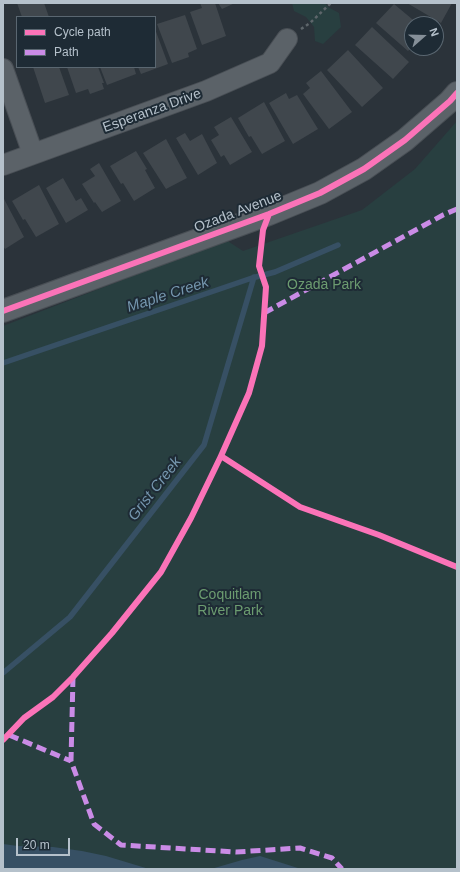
<!DOCTYPE html>
<html>
<head>
<meta charset="utf-8">
<style>
	body { margin:0 }
	#map { position:relative; width:460px; height:872px; overflow:hidden; background:#2b333a; font-family:Helvetica,sans-serif }
	canvas { display:block }
	.frame { position:absolute; inset:0; border:4px solid #b5c1cb; pointer-events:none }
	.legend { position:absolute; left:16px; top:16px; width:140px; height:52px; box-sizing:border-box; background:#1e2b35; border:1px solid #5a6771; margin:0; padding:5px 7px; list-style:none; font-size:12px; color:#b5c1cb }
	.legend li { display:flex; align-items:center; gap:8px; height:20px }
	.legend b { width:20px; border:1px solid #5a6771 }
	.north { position:absolute; left:404px; top:16px; width:40px; height:40px; box-sizing:border-box; background:#1e2b35; border:1px solid #5a6771; border-radius:50%; rotate:70deg; font-size:11px; font-weight:700; line-height:16px; text-align:center; color:#b5c1cb }
	.north::after { content:''; display:block; margin:auto; width:14px; height:18px; background:#858f98; clip-path:polygon(50% 0,100% 100%,50% 72%,0 100%) }
	.scale { position:absolute; left:16px; top:838px; width:54px; height:18px; box-sizing:border-box; border:2px solid #b5c1cb; border-top:0; padding-left:5px; font-size:12px; line-height:14px; white-space:nowrap; color:#b5c1cb; -webkit-text-stroke:3px #1e2b35; paint-order:stroke }
</style>
</head>
<body>
<div id="map">
<canvas width="460" height="872"></canvas>
<div class="frame"></div>
<ul class="legend">
<li><b style="height:5px;background:#fb73b8"></b>Cycle path</li>
<li><b style="height:5px;background:#ca8be6"></b>Path</li>
</ul>
<div class="north">N</div>
<div class="scale">20 m</div>
</div>
<script>
const g = document.querySelector('canvas').getContext('2d');
g.lineJoin = 'round';
function paint(path, color) { g.fillStyle = color; g.fill(path, 'evenodd'); }
const shape = rows => new Path2D(rows.map(r => 'M' + r).join(''));
function trace(path, color, width, dash) { g.strokeStyle = color; g.lineWidth = width; g.lineCap = dash ? 'butt' : 'round'; g.setLineDash(dash || []); g.stroke(path); }
function drawText(font, color, halo, rows, align = 'center') {
  g.font = font + ' Helvetica,sans-serif'; g.lineWidth = 4; g.setLineDash([]); g.textBaseline = 'middle'; g.strokeStyle = halo; g.fillStyle = color; for (const [text, x, y, turn = 0] of rows) {
    g.save(); g.translate(x, y); g.rotate((+turn || 0) * Math.PI / 180); g.textAlign = isNaN(turn) ? turn : align; if (halo) g.strokeText(text, 0, 0); g.fillText(text, 0, 0); g.restore();
  }
}
paint(shape([
	[292,3,325,3,328,7,339,13,341,27,323,44,315,41,314,27,306,17,294,11],
	[457,121,457,869,3,869,3,326,226,240,243,251,362,210,415,169]
]), '#283f40');
paint(shape([
	[3,844,18,846,53,847,82,851,106,856,149,869,3,869],
	[260,856,301,869,211,869,242,860]
]), '#375064');
trace(shape([
	[3,363,252,278,275,272,338,245],
	[3,673,70,617,204,445,254,277]
]), '#375064', 5.5);
paint(shape([
	[17,3,44,3,49,17,22,17],
	[200,3,215,3,226,36,202,45,190,12,202,8],
	[218,3,235,3,222,9],
	[407,3,452,3,441,23],
	[394,4,418,24,412,24,412,47,408,51,376,23],
	[185,15,197,49,188,53,189,57,172,63,157,24],
	[372,27,409,62,393,79,355,45],
	[155,29,168,64,141,74,138,67,155,67],
	[348,50,383,88,362,107,327,70],
	[33,67,59,67,69,95,45,103],
	[67,67,98,67,104,83,102,83,104,89,90,94,88,89,76,93],
	[100,67,134,67,136,74,107,85],
	[321,71,352,112,329,129,303,94,310,88,306,83],
	[286,93,289,99,297,95,318,129,293,144,269,103],
	[264,102,285,141,262,154,251,136,249,137,238,118],
	[231,117,252,152,230,165,224,155,221,157,211,140,219,135,214,127],
	[185,133,190,141,202,134,217,163,198,175,176,138],
	[166,139,187,178,166,189,143,153],
	[136,151,147,169,145,170,155,188,134,201,123,183,121,184,110,166],
	[99,163,121,201,102,212,95,202,94,203,82,184,95,176,90,169],
	[63,178,76,201,81,198,88,210,66,223,46,188],
	[39,185,59,224,36,237,25,219,23,220,12,201],
	[3,197,24,237,5,249,3,246]
]), '#40474d');
const minor = shape([
	[3,69,33,154],
	[3,165,206,91,270,63,287,39]
]);
const tertiary = shape([
	[3,311,269,214,320,193,364,169,405,140,450,101,457,93]
]);
trace(minor, '#494f55', 22);
trace(tertiary, '#494f55', 24);
trace(shape([
	[301,29,310,23,331,3]
]), '#5e666b', 2.5, [3, 3]);
trace(minor, '#5b6268', 20);
trace(tertiary, '#5b6268', 22);
trace(shape([
	[264,313,443,215,457,209],
	[73,677,71,761,94,824,121,845,236,852,300,848,332,858,342,869],
	[9,735,71,761]
]), '#ca8be6', 5, [10, 5]);
trace(shape([
	[3,311,269,214,320,193,364,169,405,140,450,101,457,93],
	[221,456,249,393,262,346,266,287,259,266,263,230,269,214],
	[3,740,24,718,53,697,73,677,112,633,161,572,191,518,221,456,300,507,379,535,457,567]
]), '#fb73b8', 6);
drawText('14px', '#b5c1cb', '#1e2b35', [
	["Esperanza Drive",152,111,-20],
	["Ozada Avenue",238,212,-21]
]);
drawText('14px', '#6c9c70', '#1e2b35', [
	["Ozada Park",324,285],
	["Coquitlam",230,595],
	["River Park",230,611]
]);
drawText('italic 15px', '#7596ae', '#1e2b35', [
	["Maple Creek",168,295,-18],
	["Grist Creek",155,489,-52]
]);
</script>
</body>
</html>
